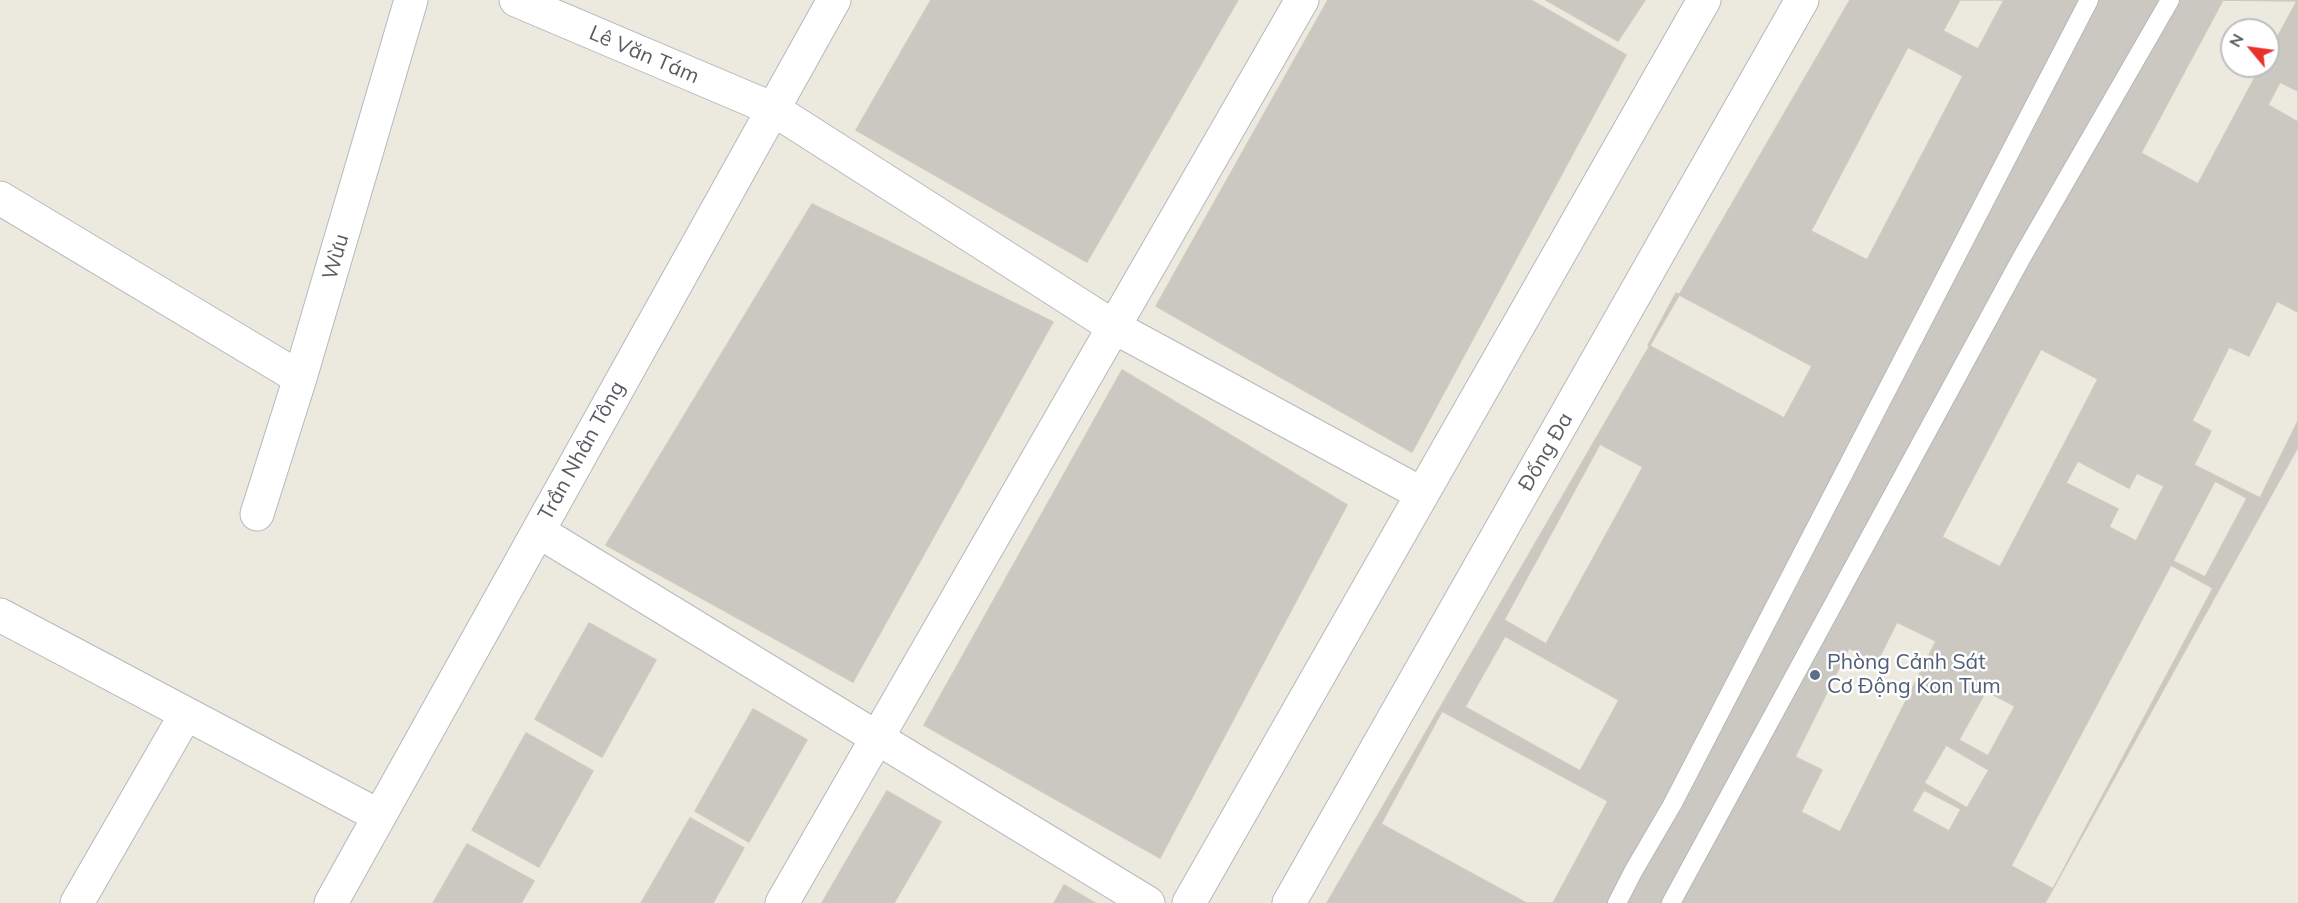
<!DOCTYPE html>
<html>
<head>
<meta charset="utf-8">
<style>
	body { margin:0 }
	#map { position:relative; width:2298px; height:903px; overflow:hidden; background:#ece9df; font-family:Mulish,sans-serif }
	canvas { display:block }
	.north { position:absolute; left:2220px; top:18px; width:60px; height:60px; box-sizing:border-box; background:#fff; border:2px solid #bcbec0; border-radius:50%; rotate:299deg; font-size:16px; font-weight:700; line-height:24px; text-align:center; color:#585c61 }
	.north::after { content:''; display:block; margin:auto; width:21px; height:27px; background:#e93229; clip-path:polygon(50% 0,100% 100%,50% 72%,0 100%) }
</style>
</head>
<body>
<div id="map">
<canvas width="2298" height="903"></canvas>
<div class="north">N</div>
</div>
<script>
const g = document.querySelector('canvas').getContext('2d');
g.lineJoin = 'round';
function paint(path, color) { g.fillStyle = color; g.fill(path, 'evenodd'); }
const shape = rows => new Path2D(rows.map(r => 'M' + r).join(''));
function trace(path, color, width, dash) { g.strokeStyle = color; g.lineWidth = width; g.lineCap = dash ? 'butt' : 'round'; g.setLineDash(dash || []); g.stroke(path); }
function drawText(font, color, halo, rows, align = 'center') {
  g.font = font + ' Mulish,sans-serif'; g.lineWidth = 5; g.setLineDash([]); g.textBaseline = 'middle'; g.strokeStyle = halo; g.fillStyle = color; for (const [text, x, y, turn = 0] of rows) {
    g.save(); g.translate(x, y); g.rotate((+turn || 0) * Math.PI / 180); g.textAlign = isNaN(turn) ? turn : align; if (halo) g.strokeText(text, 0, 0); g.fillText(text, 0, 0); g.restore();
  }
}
const building = shape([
	[931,0,1238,0,1087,262,856,130,931,0],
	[1328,0,1531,0,1626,55,1412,452,1156,306,1328,0],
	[1546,0,1645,0,1618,41,1546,0],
	[1850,0,2298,0,2298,447,2045,903,1327,903,1850,0],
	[2232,30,2268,30,2268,66,2232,66,2232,30],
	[1960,0,2004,0,1978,49,1943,31,1960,0],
	[2223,0,2297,1,2268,54,2268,30,2232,30,2232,66,2261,66,2198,184,2141,153,2223,0],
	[1908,47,1963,76,1867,260,1811,231,1908,47],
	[2280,82,2298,91,2298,122,2268,105,2280,82],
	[812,204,1053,322,853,682,606,545,812,204],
	[1676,293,1812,366,1784,418,1648,345,1676,293],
	[2277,301,2298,312,2298,421,2260,498,2194,465,2211,431,2192,421,2229,347,2249,356,2277,301],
	[2041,349,2098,379,2000,567,1942,537,2041,349],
	[1122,370,1347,505,1160,858,924,725,1122,370],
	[1600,444,1643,467,1546,644,1504,620,1600,444],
	[2078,461,2129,488,2137,473,2164,486,2136,541,2109,527,2118,509,2066,483,2078,461],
	[2215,481,2247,498,2205,577,2173,561,2215,481],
	[2171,565,2213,588,2053,889,2011,866,2171,565],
	[1897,622,1936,641,1840,832,1801,812,1822,770,1795,757,1849,648,1877,662,1897,622],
	[589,623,656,660,602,757,535,719,589,623],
	[1505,636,1619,700,1580,771,1465,707,1505,636],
	[1986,691,2015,706,1988,756,1959,740,1986,691],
	[753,709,807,740,749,842,695,811,753,709],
	[1442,711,1608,801,1553,903,1526,903,1381,824,1442,711],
	[526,733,593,771,539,867,472,830,526,733],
	[1946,745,1989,770,1967,808,1924,783,1946,745],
	[1924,790,1961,809,1949,831,1912,811,1924,790],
	[887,791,941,822,894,903,822,903,887,791],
	[690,818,744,848,713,903,641,903,690,818],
	[467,844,534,881,521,903,433,903,467,844],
	[1064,885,1095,903,1054,903,1064,885]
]);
paint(building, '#cbc7c1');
trace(building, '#d0cabe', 1.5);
const lane = shape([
	[1617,903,1634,870,1672,805,2089,0],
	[1671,903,2022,257,2170,0]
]);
const street = shape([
	[516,0,773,109,1114,327,1422,494],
	[0,198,300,378],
	[257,514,300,378,411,0],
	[538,531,1148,903],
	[0,615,379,816],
	[77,903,186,714],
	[331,903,834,0],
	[782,903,1302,0],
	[1189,903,1704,0],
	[1289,903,1802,0]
]);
trace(lane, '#b5b8bd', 20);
trace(street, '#b5b8bd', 35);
trace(lane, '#fff', 18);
trace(street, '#fff', 33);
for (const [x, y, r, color] of [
	[1815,675,6,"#5c6f8a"]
]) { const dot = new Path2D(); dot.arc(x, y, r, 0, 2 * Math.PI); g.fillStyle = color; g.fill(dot); trace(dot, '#fff', 2); }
drawText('21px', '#585c61', '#fff', [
	["Lê Văn Tám",644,55,23],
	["Wừu",336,257,-74],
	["Trần Nhân Tông",582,451,-61],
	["Đống Đa",1546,452,-60]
]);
drawText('21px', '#4e5e75', '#fff', [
	["Phòng Cảnh Sát",1827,663],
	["Cơ Động Kon Tum",1827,687]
], 'left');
</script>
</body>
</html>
